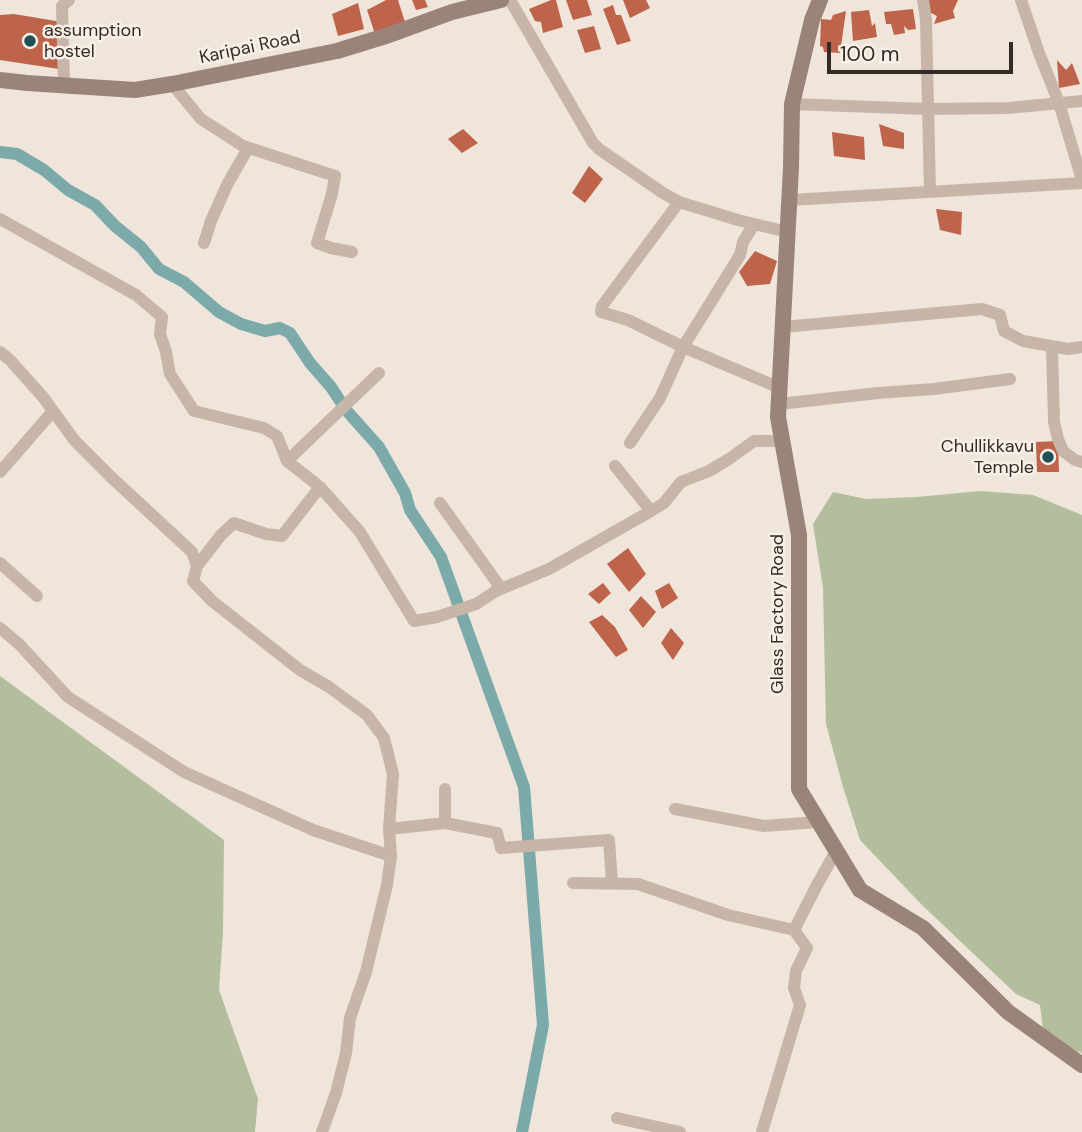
<!DOCTYPE html>
<html>
<head>
<meta charset="utf-8">
<style>
	body { margin:0 }
	#map { position:relative; width:1082px; height:1132px; overflow:hidden; background:#f0e5db; font-family:"DM Sans",sans-serif }
	canvas { display:block }
	.scale { position:absolute; left:827px; top:42px; width:186px; height:32px; box-sizing:border-box; border:4px solid #342b27; border-top:0; padding-left:9px; font-size:21px; line-height:24px; white-space:nowrap; color:#342b27; -webkit-text-stroke:5px #f8f0e7; paint-order:stroke }
</style>
</head>
<body>
<div id="map">
<canvas width="1082" height="1132"></canvas>
<div class="scale">100 m</div>
</div>
<script>
const g = document.querySelector('canvas').getContext('2d');
g.lineJoin = 'round';
function paint(path, color) { g.fillStyle = color; g.fill(path, 'evenodd'); }
const shape = rows => new Path2D(rows.map(r => 'M' + r).join(''));
function trace(path, color, width, dash) { g.strokeStyle = color; g.lineWidth = width; g.lineCap = dash ? 'butt' : 'round'; g.setLineDash(dash || []); g.stroke(path); }
function drawText(font, color, halo, rows, align = 'center') {
  g.font = font + ' "DM Sans",sans-serif'; g.lineWidth = 5; g.setLineDash([]); g.textBaseline = 'middle'; g.strokeStyle = halo; g.fillStyle = color; for (const [text, x, y, turn = 0] of rows) {
    g.save(); g.translate(x, y); g.rotate((+turn || 0) * Math.PI / 180); g.textAlign = isNaN(turn) ? turn : align; if (halo) g.strokeText(text, 0, 0); g.fillText(text, 0, 0); g.restore();
  }
}
paint(shape([
	[980,491,1033,495,1082,515,1082,1053,1044,1038,1040,1005,1016,994,922,905,860,840,843,787,826,724,823,588,813,524,833,492,866,499,917,497],
	[0,676,224,840,223,932,219,990,258,1099,255,1132,0,1132]
]), '#b3be9c');
trace(shape([
	[0,152,17,154,44,170,68,190,95,205,115,226,141,247,159,269,184,282,219,312,241,324,265,331,280,328,290,333,310,363,331,387,346,410,379,447,405,493,410,510,441,557,524,787,543,1025,522,1132]
]), '#7caaab', 12);
paint(shape([
	[386,0,398,0,405,22,375,34,367,10],
	[412,0,425,0,428,7,416,10],
	[551,0,556,0,563,27,543,33,541,22,535,21,529,9],
	[566,0,587,0,592,15,573,20],
	[623,0,646,0,650,8,630,18],
	[929,0,958,0,953,11,955,18,934,24,937,16,929,12],
	[358,3,364,29,338,36,332,14],
	[613,5,616,15,621,15,631,41,617,45,603,9],
	[913,9,916,29,908,30,904,26,905,33,894,35,891,24,886,24,884,12],
	[869,10,872,26,875,23,877,37,853,41,851,12],
	[846,11,840,53,824,52,823,47,820,46,821,19,831,20,833,15],
	[14,14,62,22,59,69,0,60,0,15],
	[594,26,601,49,585,53,577,30],
	[1057,60,1066,70,1072,63,1080,84,1059,88],
	[879,124,904,133,904,149,883,146],
	[463,129,478,143,462,153,448,139],
	[832,132,864,137,865,160,834,156],
	[589,166,603,179,585,203,572,193],
	[936,209,962,212,961,235,940,230],
	[755,251,777,261,770,284,747,286,739,272],
	[1058,441,1059,472,1037,472,1036,442],
	[628,548,646,574,629,592,607,564],
	[603,583,611,593,599,604,588,594],
	[669,583,678,598,662,609,655,591],
	[641,596,656,612,643,628,629,610],
	[602,615,615,627,628,650,616,657,589,622],
	[671,628,684,643,673,660,661,643]
]), '#bd644b');
trace(shape([
	[510,0,593,143,599,149,663,193,679,202,738,220,754,224,743,242,740,255,683,347,660,398,630,443],
	[923,0,926,20,930,192],
	[1021,0,1039,53,1059,103,1082,180],
	[172,84,201,119,243,146,335,176,332,194,317,243,331,248,352,252],
	[64,86,62,6,69,0],
	[792,104,928,109,1008,108,1082,101],
	[790,200,1082,183],
	[679,202,602,306,601,312,628,320,683,347,780,388],
	[0,219,136,295,162,317,160,334,166,352,170,374,194,411,264,428,277,436,287,461,320,487,360,532,414,621,437,617,476,604,496,591,498,584,440,503],
	[754,224,788,232],
	[204,243,211,221,227,185,248,148],
	[783,327,982,309,1000,315,1004,331,1023,341,1068,349,1082,347],
	[1052,346,1054,422,1058,439,1063,451,1075,460,1082,462],
	[0,352,10,360,43,397,75,441,110,476,192,552,197,566,193,581,212,601,300,670,329,687,367,715,384,738,393,774,389,829,391,856,387,885,366,972,350,1018,346,1053,336,1093,322,1132],
	[779,404,878,393,934,389,1010,379],
	[287,461,379,373],
	[615,466,651,511],
	[0,472,53,411],
	[0,563,37,596],
	[197,566,221,535,234,523,266,534,282,536,320,487],
	[496,591,549,569,651,511,664,503,681,482,709,471,729,459,754,441,782,441],
	[0,628,19,644,68,697,184,772,313,830,391,856],
	[445,789,445,823],
	[675,809,764,826,818,822],
	[389,829,445,823,497,833,501,848,609,840,612,883],
	[573,883,638,884,728,915,794,930],
	[617,1118,680,1132],
	[762,1132,800,1005,794,988,796,971,807,948,794,930,817,885,836,851]
]), '#c7b5a8', 12);
trace(shape([
	[820,0,812,20,792,104,791,167,778,417,799,535,799,789,860,890,923,928,1008,1012,1082,1065],
	[0,80,27,83,135,90,172,84,337,51,389,35,452,12,501,0]
]), '#9a8479', 16);
for (const [x, y, r, color] of [
	[30,41,7,"#205053"],
	[1048,457,7,"#205053"]
]) { const dot = new Path2D(); dot.arc(x, y, r, 0, 2 * Math.PI); g.fillStyle = color; g.fill(dot); trace(dot, '#f8f0e7', 2.5); }
drawText('18px', '#342b27', '#f8f0e7', [
	["assumption",44,31],
	["hostel",44,52],
	["Chullikkavu",1034,447,"right"],
	["Temple",1034,468,"right"]
], 'left');
drawText('18px', '#342b27', '#f8f0e7', [
	["Karipai Road",250,48,-12],
	["Glass Factory Road",778,614,-90]
]);
</script>
</body>
</html>
